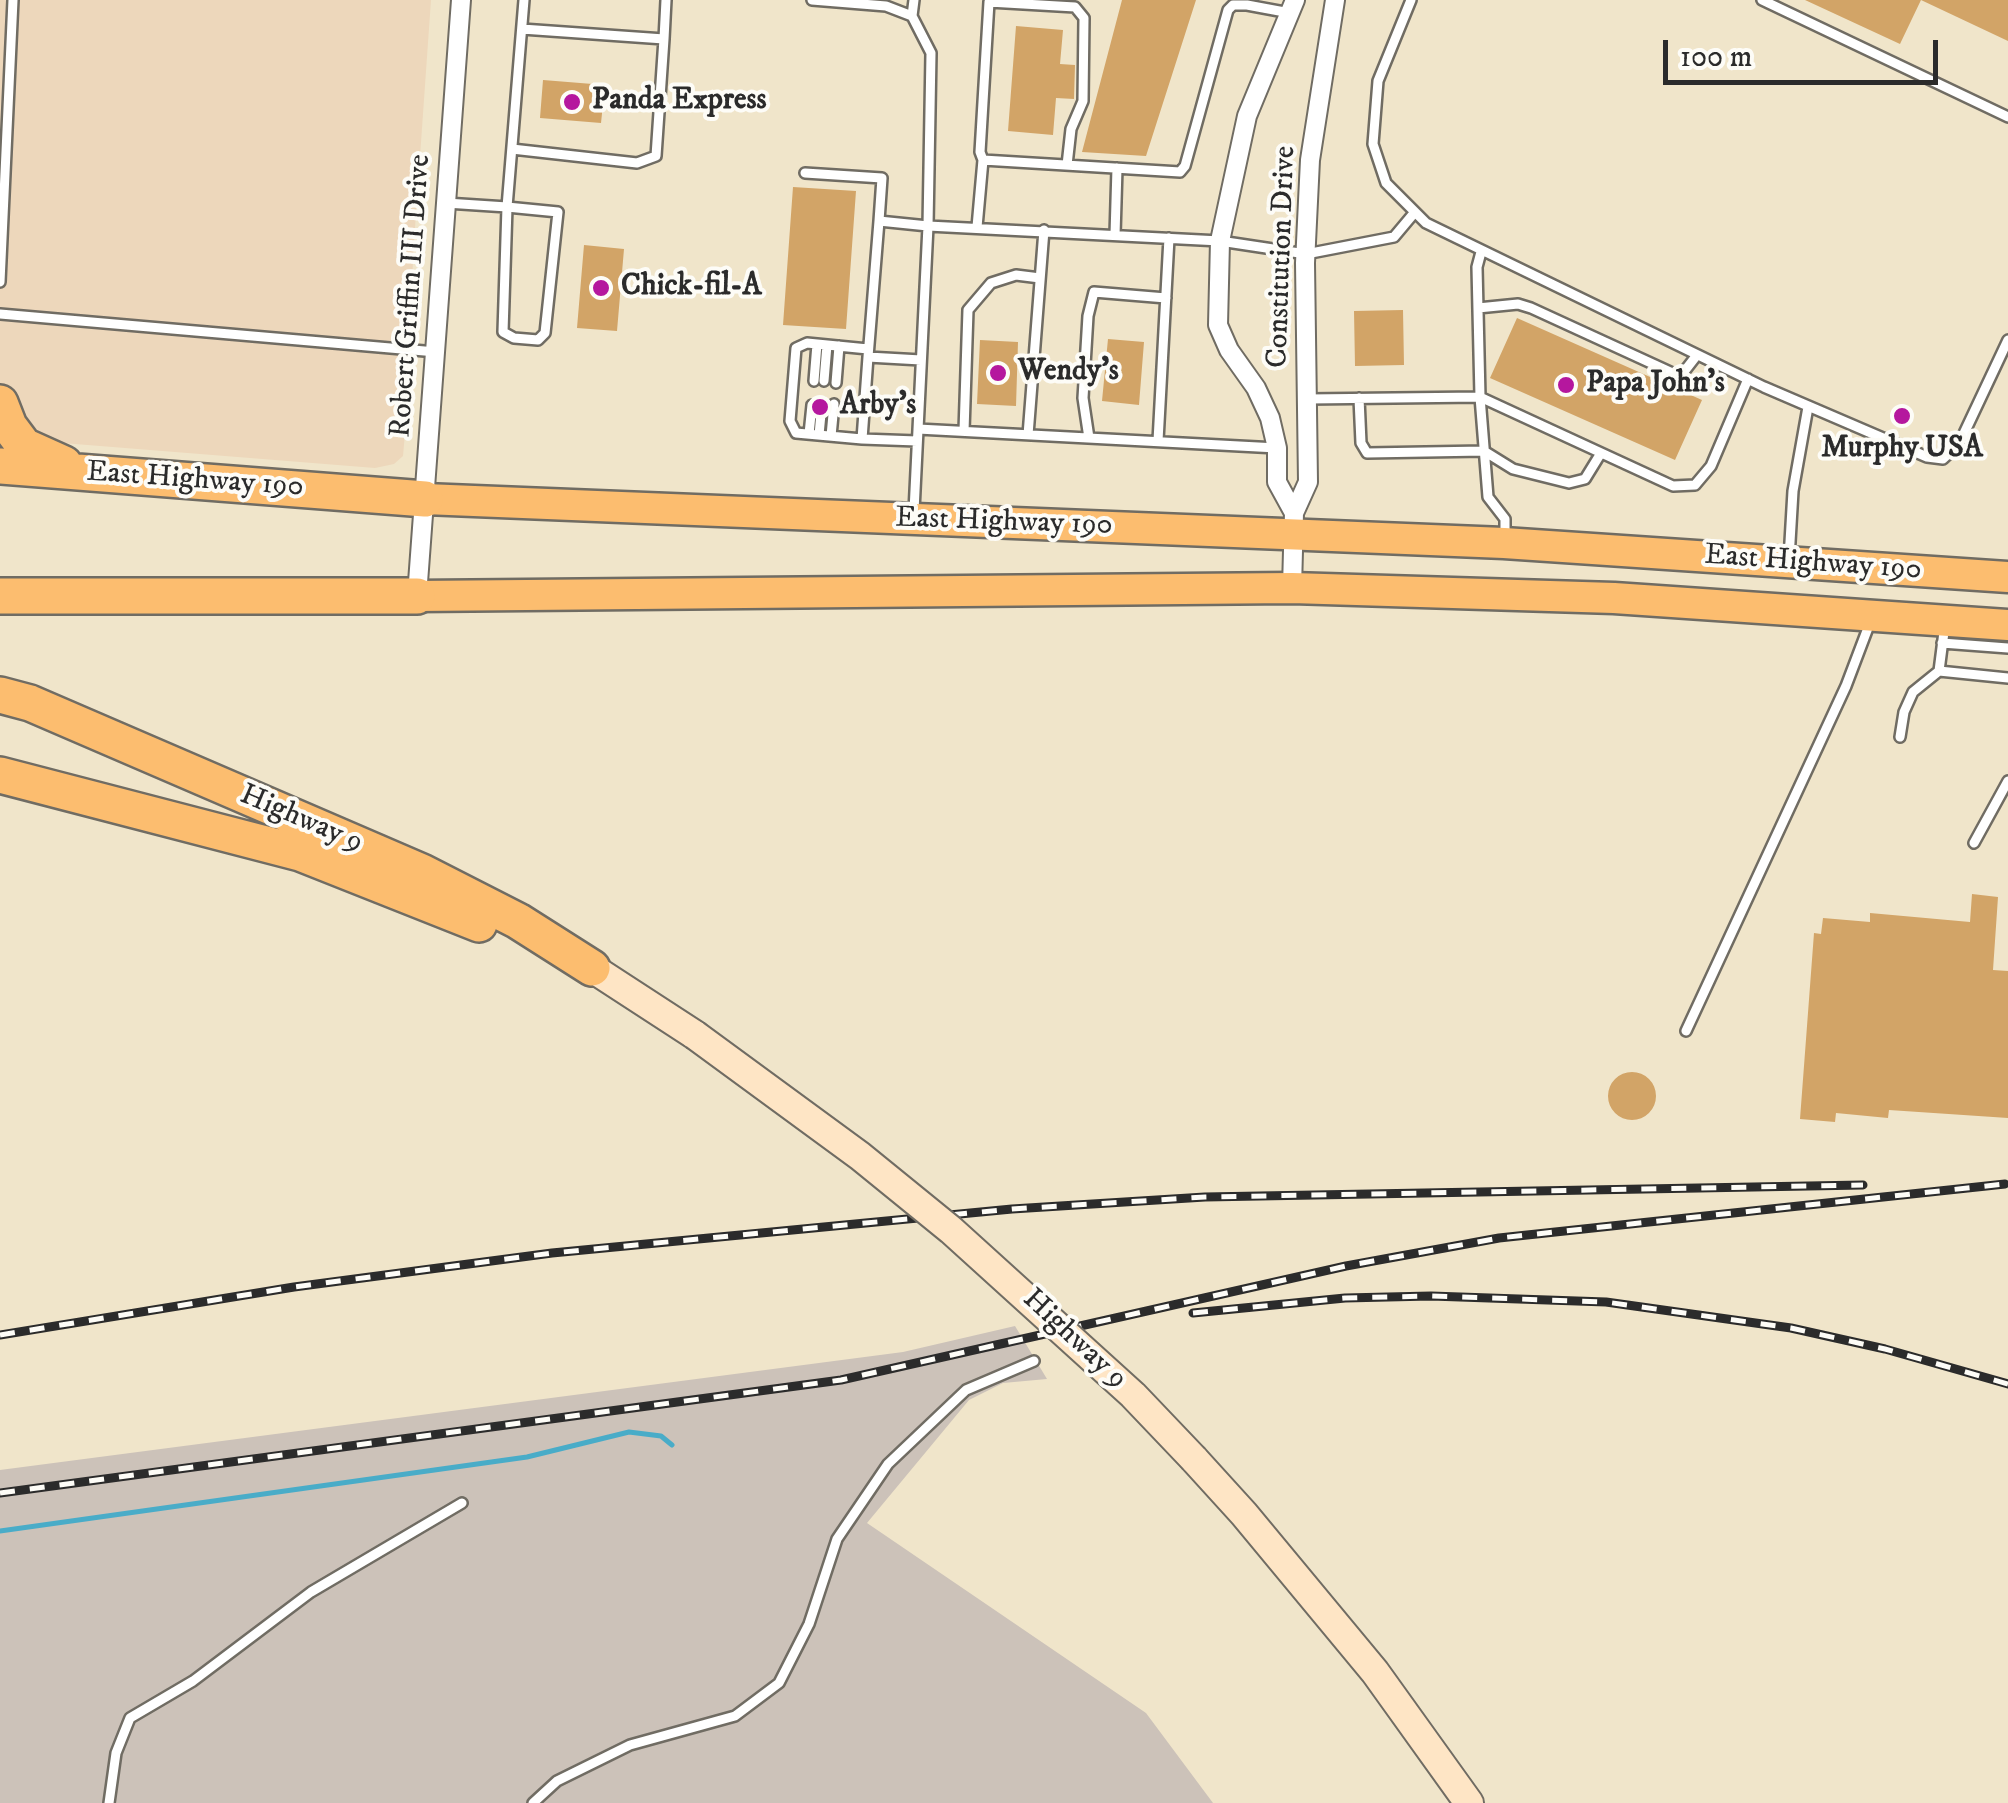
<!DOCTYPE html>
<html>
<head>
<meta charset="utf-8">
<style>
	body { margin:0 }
	#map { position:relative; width:2008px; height:1803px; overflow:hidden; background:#f0e5ca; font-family:"IM FELL DW Pica",serif }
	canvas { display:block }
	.scale { position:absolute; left:1663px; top:40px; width:275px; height:45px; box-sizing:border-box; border:5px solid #2b2b2b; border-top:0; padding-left:12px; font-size:30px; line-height:35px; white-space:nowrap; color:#2b2b2b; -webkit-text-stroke:8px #fdfcf7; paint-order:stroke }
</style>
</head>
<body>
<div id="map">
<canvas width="2008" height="1803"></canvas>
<div class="scale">100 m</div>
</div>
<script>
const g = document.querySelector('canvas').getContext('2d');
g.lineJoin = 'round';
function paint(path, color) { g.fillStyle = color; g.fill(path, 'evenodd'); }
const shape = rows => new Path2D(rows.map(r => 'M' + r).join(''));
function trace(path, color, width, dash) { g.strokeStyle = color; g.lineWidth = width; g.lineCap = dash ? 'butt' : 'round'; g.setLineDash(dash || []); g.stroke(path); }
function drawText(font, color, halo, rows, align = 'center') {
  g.font = font + ' "IM FELL DW Pica",serif'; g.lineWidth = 8; g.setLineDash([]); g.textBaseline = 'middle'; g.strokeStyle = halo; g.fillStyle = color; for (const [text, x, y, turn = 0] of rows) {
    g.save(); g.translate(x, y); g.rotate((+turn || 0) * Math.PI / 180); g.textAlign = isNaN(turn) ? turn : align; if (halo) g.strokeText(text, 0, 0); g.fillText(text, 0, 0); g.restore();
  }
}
paint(shape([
	[0,0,431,0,413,256,410,376,403,456,394,464,375,468,0,438]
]), '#edd7bb');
paint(shape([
	[1015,1326,1047,1379,1003,1383,969,1400,867,1523,1146,1713,1213,1803,0,1803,0,1470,903,1352]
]), '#ccc2b9');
trace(shape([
	[0,1531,527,1457,629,1432,661,1436,672,1445]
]), '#49acc8', 5);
paint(shape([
	[1122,0,1196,0,1146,156,1082,152],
	[1805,0,2008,0,2008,41,1921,0,1900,44],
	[1016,26,1063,30,1060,64,1075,65,1074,99,1056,98,1053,135,1008,131],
	[543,80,605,85,601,123,540,118],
	[793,187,856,191,846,329,783,325],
	[584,245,624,249,617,331,577,328],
	[1403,310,1404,365,1355,366,1354,311],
	[1517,318,1702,400,1675,460,1490,378],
	[1108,339,1144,342,1139,405,1102,401],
	[980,340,1018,342,1016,406,977,404],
	[1972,894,1998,897,1993,970,2008,971,2008,1118,1889,1110,1888,1118,1836,1113,1835,1122,1800,1119,1814,933,1821,934,1823,918,1870,922,1870,913,1970,922],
	'1608 1096a24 24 0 1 1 48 0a24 24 0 1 1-48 0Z'
]), '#d2a467');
const lane = shape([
	[812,0,886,6,912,16],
	[1411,0,1378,81,1373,144,1386,183,1426,223,1764,387,1927,457,1943,459,1959,444,2008,340],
	[1762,0,2008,117],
	[522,29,664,39,666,0],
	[512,149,637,163,656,156,664,39],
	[1067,165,1071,129,1083,101,1084,18,1075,7,989,2,980,152,983,160,1180,172,1185,166,1228,10,1233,5,1247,5,1290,13],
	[805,173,882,178,879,221,928,226,931,53,912,16,914,0],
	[446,203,507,207,558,212,545,333,538,340,514,338,503,332,507,207,524,0],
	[879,221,868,357,921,360],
	[977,227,983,160],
	[1115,235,1117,168],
	[1481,252,1477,267,1480,397,1673,486,1695,485,1711,466,1748,379],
	[0,282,13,0],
	[1478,308,1518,304,1531,308,1677,375,1683,373,1697,355],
	[0,314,436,352],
	[868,357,862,439,917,441],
	[814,381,817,344],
	[824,381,827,345],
	[836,383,839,346],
	[1359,398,1361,443,1367,453,1484,451,1513,469,1569,483,1585,479,1601,453],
	[1308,399,1480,397,1488,497,1505,519,1505,536],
	[918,429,1277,448],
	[964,431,968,310,991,283,1016,275,1040,278],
	[809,434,812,405],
	[819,435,822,403],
	[1028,435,1044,230],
	[831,436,834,404],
	[1089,438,1083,398,1088,316,1094,292,1166,298],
	[862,439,796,433,790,421,796,348,807,343,868,349],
	[1158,441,1169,238],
	[914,511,928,226,1220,241,1306,254,1394,237,1415,212],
	[1789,559,1793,491,1808,407],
	[1942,643,2008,648],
	[1939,671,2008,678],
	[1900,737,1904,712,1913,692,1939,671,1945,624],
	[1974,843,2008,781],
	[1686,1031,1846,686,1871,620],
	[109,1803,116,1753,130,1718,193,1681,311,1592,462,1503],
	[533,1803,557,1781,630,1745,735,1716,779,1683,809,1624,837,1539,888,1464,966,1390,1034,1361]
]);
const street = shape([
	[1294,513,1277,482,1277,448,1270,418,1256,388,1229,350,1218,325,1220,241,1247,116,1295,0],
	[1292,588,1294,513,1308,482,1305,263,1310,160,1335,0],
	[417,596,461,0]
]);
const secondary = shape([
	[592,968,695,1035],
	[1194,1459,1244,1514,1375,1672,1469,1803]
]);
const primary = shape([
	[425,499,1504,543,2008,577],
	[417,596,1292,588,1614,598,2008,625]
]);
const highway = shape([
	[0,403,9,426,24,446,64,464],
	[0,466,425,499],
	[0,596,417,596],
	[0,695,30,703,422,872,518,921,592,968],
	[0,775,300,853,479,924]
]);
trace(lane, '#706c63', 14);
trace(street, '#706c63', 22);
trace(secondary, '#706c63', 32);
trace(primary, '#706c63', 35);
trace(highway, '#706c63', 40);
trace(lane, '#fff', 9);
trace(street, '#fff', 18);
trace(secondary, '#fee5c5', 28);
trace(primary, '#fcbd6f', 30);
trace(highway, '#fcbd6f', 35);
const rail = shape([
	[1193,1313,1345,1298,1431,1296,1606,1302,1791,1328,1885,1349,2008,1384],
	[0,1335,294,1287,552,1253,1012,1209,1205,1197,1863,1185],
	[0,1493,841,1380,1346,1266,1499,1238,2005,1184]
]);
trace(rail, '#2b2b2b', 9);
trace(rail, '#fdfcf7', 5, [15]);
const secondaryBridge = shape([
	[695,1035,860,1156,951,1230,1133,1395,1194,1459]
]);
trace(secondaryBridge, '#706c63', 32, []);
trace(secondaryBridge, '#fee5c5', 28);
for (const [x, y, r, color] of [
	[572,102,10,"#b5179e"],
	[601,288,10,"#b5179e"],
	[998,373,10,"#b5179e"],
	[1566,385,10,"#b5179e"],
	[820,407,10,"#b5179e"],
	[1902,416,10,"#b5179e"]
]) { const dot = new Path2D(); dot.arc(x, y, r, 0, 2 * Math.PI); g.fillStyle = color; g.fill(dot); trace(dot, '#fdfcf7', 4); }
drawText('bold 30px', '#2b2b2b', '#fdfcf7', [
	["Panda Express",592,102],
	["Chick-fil-A",621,288],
	["Wendy's",1018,373],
	["Papa John's",1586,385],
	["Arby's",840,407],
	["Murphy USA",1902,450,"center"]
], 'left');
drawText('30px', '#2b2b2b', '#fdfcf7', [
	["Constitution Drive",1283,257,-88],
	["Robert Griffin III Drive",412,296,-86],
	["East Highway 190",195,481,4],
	["East Highway 190",1004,523,2],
	["East Highway 190",1813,564,4],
	["Highway 9",301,820,23],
	["Highway 9",1074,1340,43]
]);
</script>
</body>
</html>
